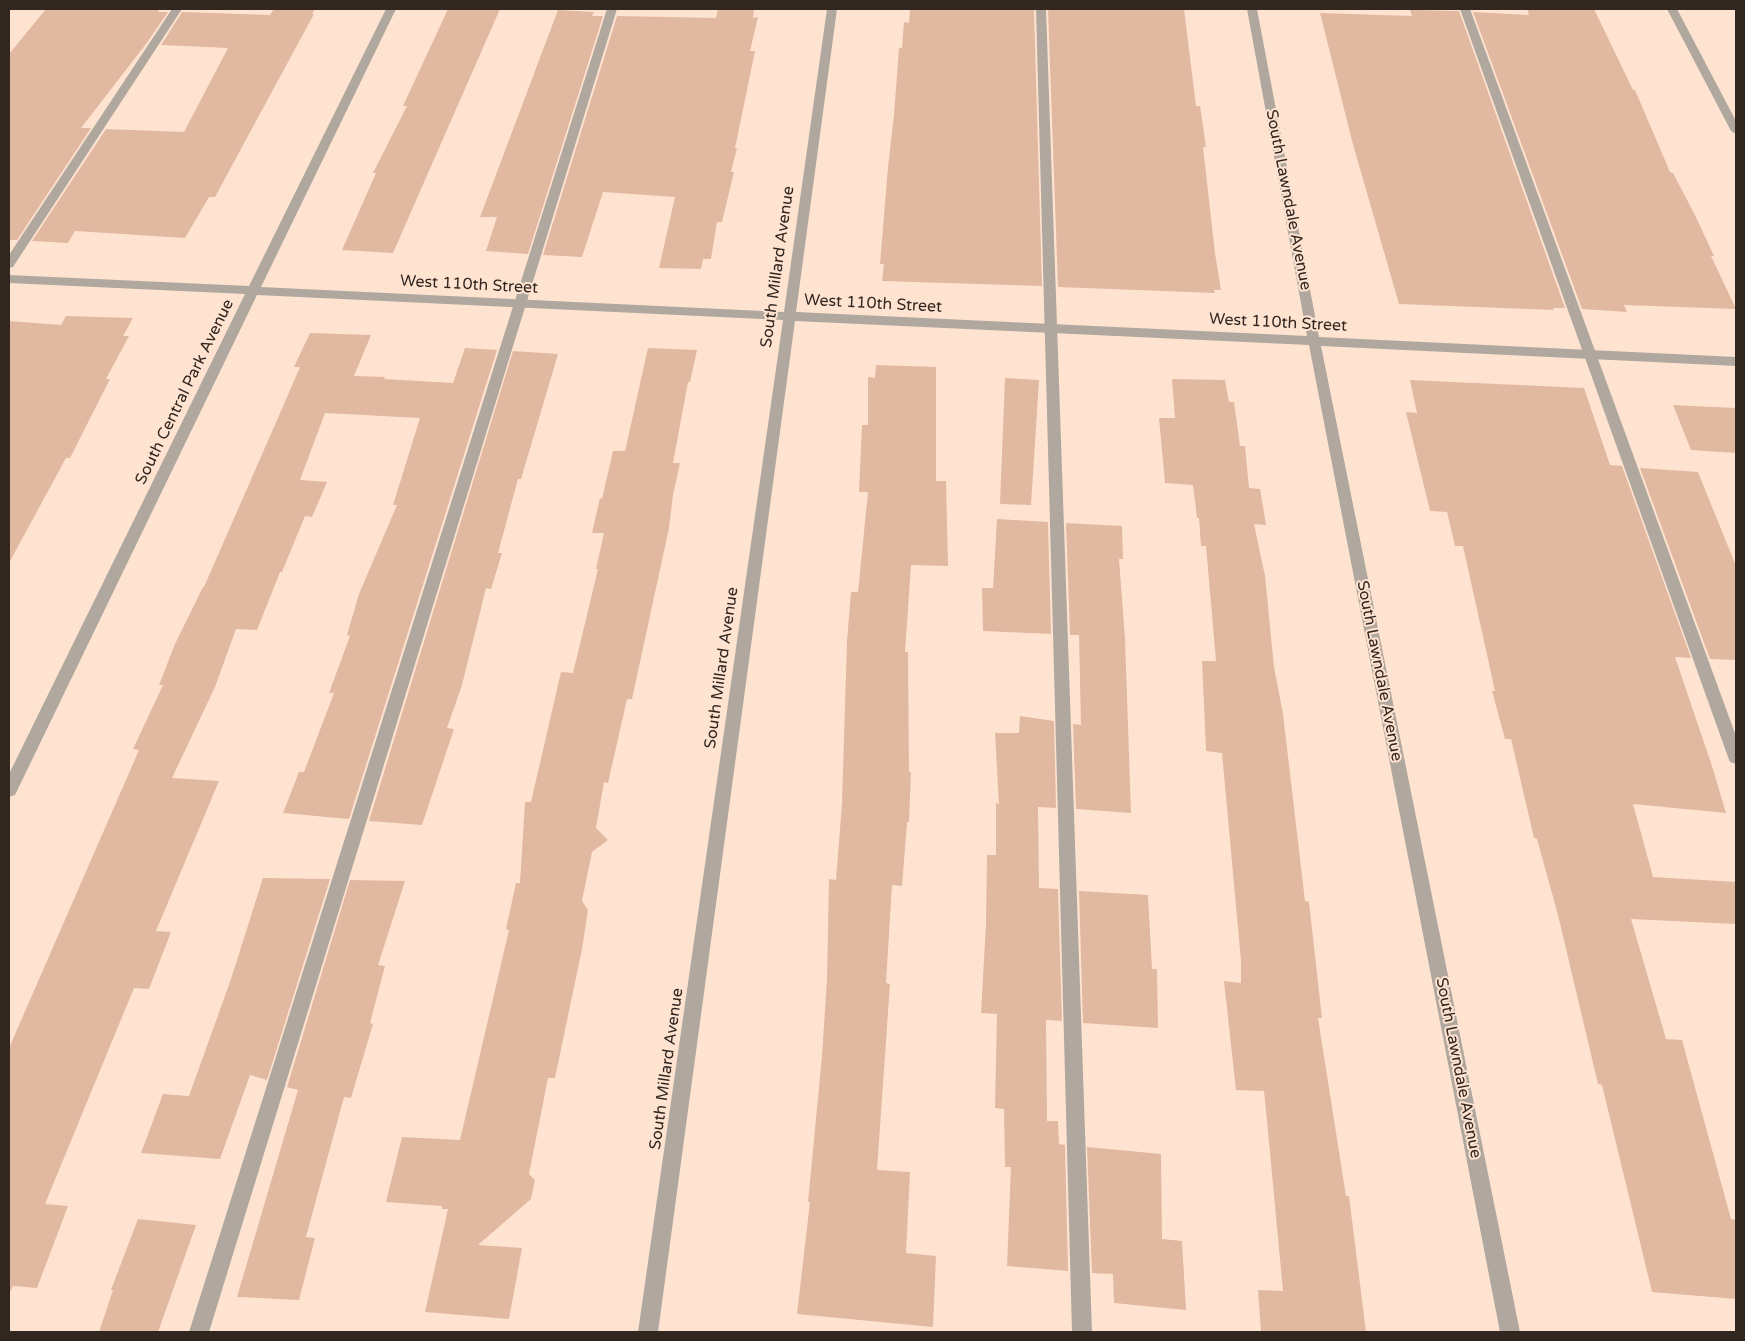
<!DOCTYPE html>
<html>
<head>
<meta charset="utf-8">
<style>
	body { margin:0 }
	#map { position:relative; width:1745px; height:1341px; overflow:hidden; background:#ffe3d1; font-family:"Varela Round",sans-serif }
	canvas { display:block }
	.frame { position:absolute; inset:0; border:10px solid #312620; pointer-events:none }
</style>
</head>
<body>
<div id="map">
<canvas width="1745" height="1341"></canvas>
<div class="frame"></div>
</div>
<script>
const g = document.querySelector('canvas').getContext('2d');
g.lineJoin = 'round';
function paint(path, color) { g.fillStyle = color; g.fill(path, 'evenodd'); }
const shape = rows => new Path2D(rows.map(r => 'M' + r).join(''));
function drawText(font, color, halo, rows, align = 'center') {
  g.font = font + ' "Varela Round",sans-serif'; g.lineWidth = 4; g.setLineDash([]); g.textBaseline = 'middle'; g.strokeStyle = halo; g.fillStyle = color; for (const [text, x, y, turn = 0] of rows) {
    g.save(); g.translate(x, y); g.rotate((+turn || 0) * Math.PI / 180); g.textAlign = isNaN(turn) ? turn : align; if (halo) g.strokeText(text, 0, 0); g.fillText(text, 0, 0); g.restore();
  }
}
paint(shape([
	[46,9,160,9,158,12,168,12,146,44,81,128,91,128,17,240,9,240,9,54],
	[274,9,315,9,312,14,314,14,215,197,209,197,185,238,75,231,68,243,32,241,106,129,184,132,228,48,161,45,182,12,270,15],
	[448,9,500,9,393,253,342,250,376,173,373,173,407,106,403,106],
	[718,9,754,10,753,18,758,17,750,51,755,51,735,148,737,148,731,172,734,172,722,222,717,222,711,259,703,259,701,269,659,268,675,197,603,192,582,257,543,255,617,16,716,18],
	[910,9,1034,9,1042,286,882,281,884,264,880,264,888,167,894,115,899,48,902,48,904,22,909,23],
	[1048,9,1184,9,1196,106,1200,106,1206,147,1203,147,1215,253,1221,290,1214,290,1215,293,1058,287],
	[1527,9,1594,9,1633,90,1635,90,1670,172,1673,173,1695,215,1714,256,1711,256,1736,309,1624,305,1627,312,1582,309,1473,12,1529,15],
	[558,10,594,12,592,16,603,16,528,254,486,251,497,217,480,217],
	[1410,10,1459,11,1565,308,1553,308,1554,310,1399,304,1352,141,1320,13,1412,16],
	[66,316,133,318,123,336,129,336,106,379,110,379,70,458,66,458,9,563,9,321,61,325],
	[310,333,371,335,354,376,385,377,384,379,453,383,465,348,497,350,349,819,283,813,299,772,304,772,334,693,329,693,350,636,347,635,359,594,397,505,393,505,420,418,325,413,300,480,327,482,312,517,305,516,282,572,280,572,257,630,236,629,215,687,172,778,219,781,156,931,171,932,149,989,134,988,45,1204,68,1206,37,1288,13,1286,10,1292,9,1292,9,1048,139,750,133,749,163,685,159,685,175,644,203,587,204,587,281,411,300,367,294,367],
	[648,348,697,350,690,382,688,382,673,463,680,463,673,495,669,528,632,699,627,699,608,783,604,782,596,828,608,840,592,852,582,901,588,910,582,949,555,1078,548,1078,529,1174,535,1180,531,1199,478,1245,522,1248,509,1319,425,1312,448,1209,442,1209,442,1206,386,1202,402,1137,460,1140,509,930,506,929,516,883,520,883,525,802,531,802,561,672,573,673,598,569,596,569,604,533,592,533,600,498,602,499,613,451,625,451],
	[513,351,558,354,521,479,518,479,498,553,502,553,491,589,486,588,462,685,447,728,454,729,422,825,369,821],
	[876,365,936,367,936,481,946,481,948,566,911,565,905,652,908,652,909,772,911,772,909,822,907,822,902,886,892,885,886,983,890,984,877,1170,910,1172,906,1253,936,1256,933,1327,797,1314,810,1202,808,1202,822,1056,827,979,829,879,836,880,842,803,847,641,851,592,858,592,868,492,859,492,862,425,868,425,868,377,875,378],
	[1005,378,1039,380,1031,505,1000,504],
	[1172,379,1225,380,1229,402,1234,402,1240,446,1245,446,1249,488,1260,489,1266,525,1254,524,1265,576,1274,667,1283,714,1305,901,1309,902,1322,1018,1318,1018,1346,1196,1349,1196,1366,1332,1261,1332,1258,1290,1283,1291,1267,1121,1264,1091,1236,1090,1224,981,1241,983,1241,961,1222,753,1206,751,1202,661,1216,661,1206,546,1201,546,1199,518,1197,518,1193,485,1165,483,1159,418,1175,418],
	[1410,380,1584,388,1610,465,1622,466,1691,658,1675,657,1712,766,1726,813,1633,804,1653,877,1736,882,1736,924,1631,919,1666,1039,1682,1040,1731,1219,1736,1220,1736,1299,1652,1292,1602,1085,1598,1084,1558,915,1537,839,1534,838,1511,739,1505,739,1492,691,1495,691,1463,546,1455,546,1447,512,1430,511,1406,412,1417,413],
	[1673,405,1736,408,1736,453,1691,450],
	[1640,468,1698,472,1736,566,1736,660,1710,659],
	[997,519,1048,522,1051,634,983,631,982,588,993,588],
	[1066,523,1122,526,1123,559,1119,559,1125,638,1131,813,1076,809,1073,724,1081,725,1079,635,1070,635],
	[1020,716,1054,721,1056,808,1038,807,1039,888,1058,889,1062,1021,1046,1020,1047,1121,1058,1121,1059,1144,1065,1145,1068,1271,1007,1266,1011,1167,1005,1167,1004,1109,995,1108,997,1014,981,1013,986,923,987,855,996,855,996,803,999,804,995,733,1019,733],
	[263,878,330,879,267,1080,250,1075,220,1159,141,1153,163,1094,189,1096,231,979],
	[350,880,405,881,378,965,385,966,370,1023,373,1024,351,1098,344,1097,306,1237,315,1238,299,1300,237,1297,298,1090,287,1087],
	[1079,891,1148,895,1152,969,1157,969,1158,1028,1083,1023],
	[1087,1147,1161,1154,1162,1239,1182,1241,1186,1310,1114,1303,1113,1274,1092,1273],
	[138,1219,196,1225,158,1332,99,1332,113,1290,111,1290]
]), '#e1b9a1');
paint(shape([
	[172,9,182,9,13,267,9,268,9,255,172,9],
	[607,9,617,9,209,1332,189,1332,607,9],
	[1036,9,1046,9,1092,1332,1072,1332,1036,9],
	[1460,9,1470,9,1736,736,1736,764,1730,762,1728,757,1460,9]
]), '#b0a89e');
paint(shape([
	[386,9,396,9,261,287,784,312,827,9,837,9,796,312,1307,336,1247,9,1257,9,1319,337,1736,357,1736,366,1321,346,1520,1332,1500,1332,1309,345,795,321,658,1332,638,1332,783,320,257,295,15,795,9,797,9,774,245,294,9,283,9,275,249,286,386,9],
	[1667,9,1677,9,1736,121,1736,134,1731,131,1667,9]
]), '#b0a89e');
drawText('16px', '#312620', '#ffe3d1', [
	["South Lawndale Avenue",1288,200,79],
	["South Millard Avenue",778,267,-82],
	["West 110th Street",469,285,3],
	["West 110th Street",873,304,3],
	["West 110th Street",1278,323,3],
	["South Central Park Avenue",185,392,-64],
	["South Millard Avenue",722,668,-82],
	["South Lawndale Avenue",1379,671,79],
	["South Lawndale Avenue",1458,1068,79],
	["South Millard Avenue",667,1069,-82]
]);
</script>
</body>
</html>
